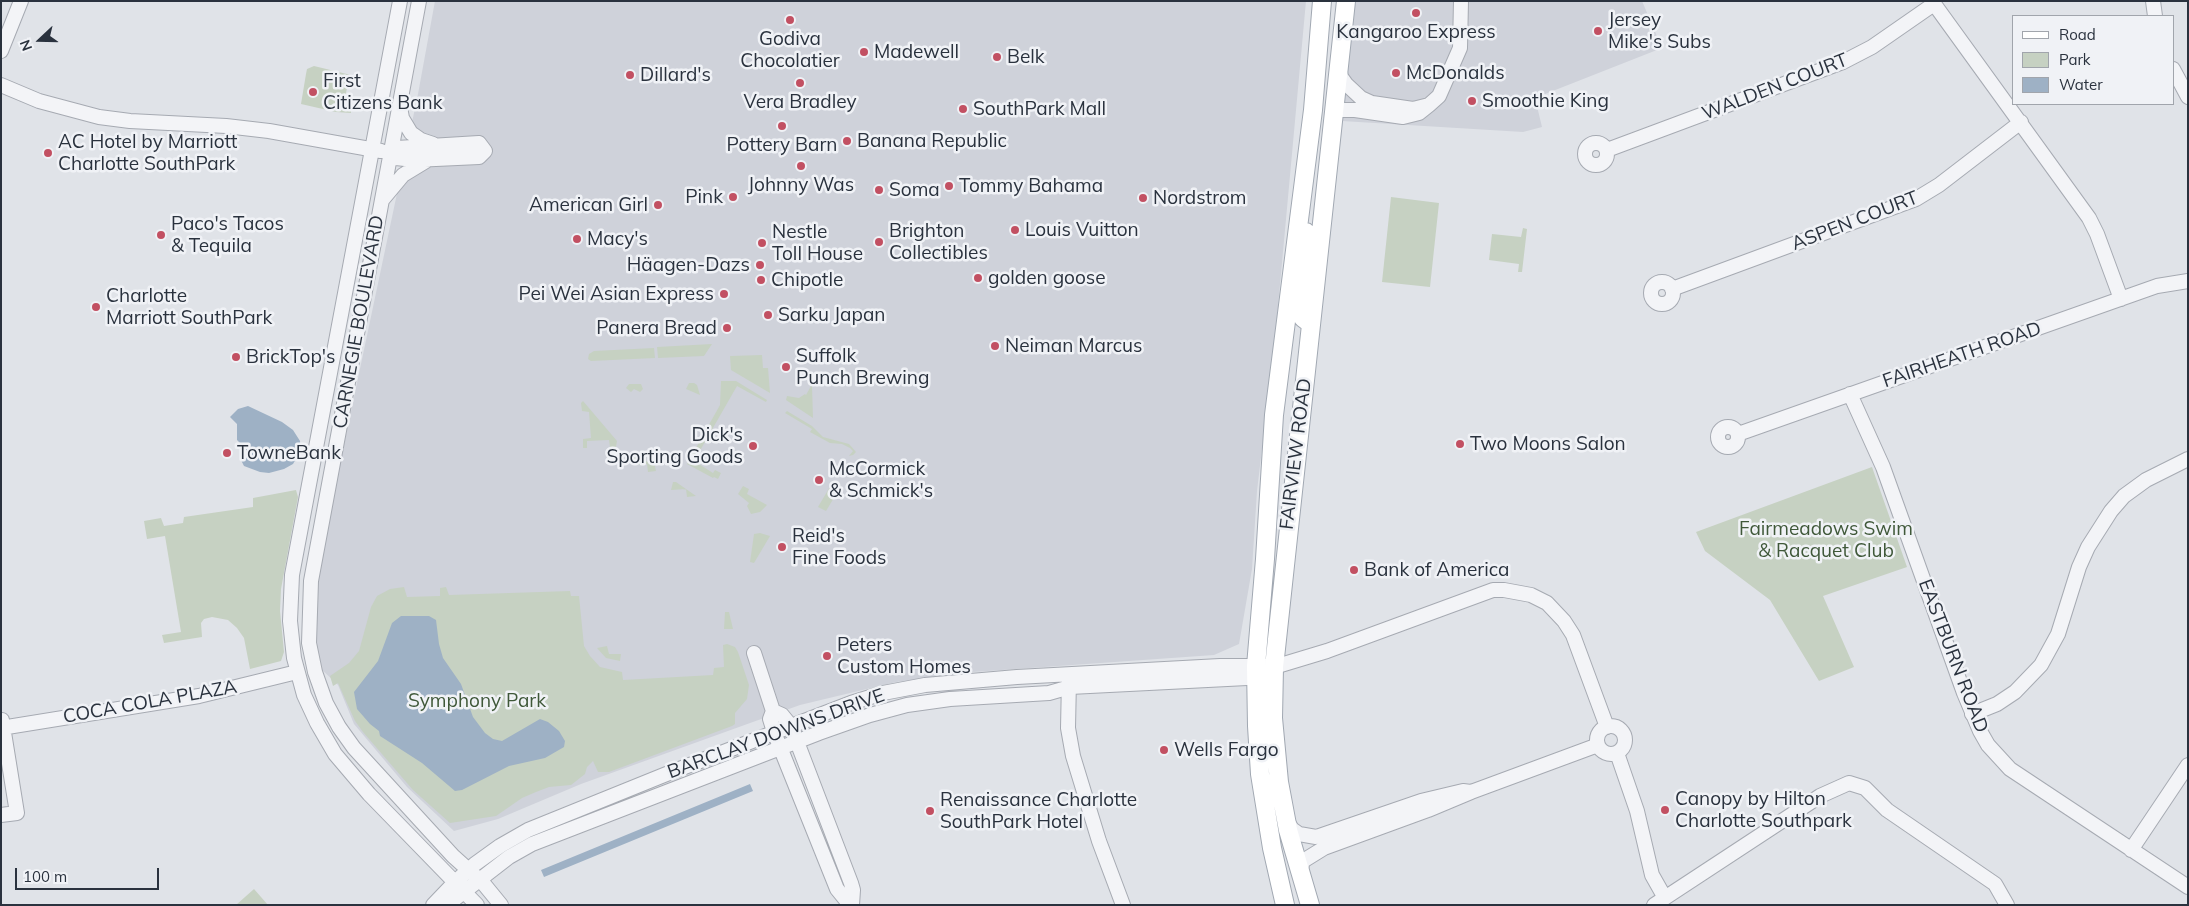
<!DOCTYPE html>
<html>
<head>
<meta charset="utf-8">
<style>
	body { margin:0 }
	#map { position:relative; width:2189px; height:906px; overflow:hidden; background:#e0e3e8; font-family:Mulish,sans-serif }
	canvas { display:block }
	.frame { position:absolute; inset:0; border:2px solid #2a323e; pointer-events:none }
	.legend { position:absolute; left:2012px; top:15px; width:162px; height:90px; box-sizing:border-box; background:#f0f2f6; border:1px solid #a1a5ac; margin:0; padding:6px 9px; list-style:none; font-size:15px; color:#2a323e }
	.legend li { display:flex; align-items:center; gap:10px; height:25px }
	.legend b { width:25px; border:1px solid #a1a5ac }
	.north { position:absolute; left:15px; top:15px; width:50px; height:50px; -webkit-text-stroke:4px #f0f2f6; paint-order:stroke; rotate:249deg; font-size:14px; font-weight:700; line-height:20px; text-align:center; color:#2a323e }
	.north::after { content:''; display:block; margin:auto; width:18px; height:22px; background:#2a323e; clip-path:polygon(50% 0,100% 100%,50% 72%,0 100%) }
	.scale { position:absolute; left:15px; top:868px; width:144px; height:22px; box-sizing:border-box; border:2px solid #2a323e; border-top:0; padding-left:6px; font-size:15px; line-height:18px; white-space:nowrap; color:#2a323e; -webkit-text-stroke:4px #f0f2f6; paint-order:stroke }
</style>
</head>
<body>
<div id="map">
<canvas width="2189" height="906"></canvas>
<div class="frame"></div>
<ul class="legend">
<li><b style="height:6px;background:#fff"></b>Road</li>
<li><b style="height:14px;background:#c6d1c2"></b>Park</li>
<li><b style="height:14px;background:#9eb1c5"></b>Water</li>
</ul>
<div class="north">N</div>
<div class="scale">100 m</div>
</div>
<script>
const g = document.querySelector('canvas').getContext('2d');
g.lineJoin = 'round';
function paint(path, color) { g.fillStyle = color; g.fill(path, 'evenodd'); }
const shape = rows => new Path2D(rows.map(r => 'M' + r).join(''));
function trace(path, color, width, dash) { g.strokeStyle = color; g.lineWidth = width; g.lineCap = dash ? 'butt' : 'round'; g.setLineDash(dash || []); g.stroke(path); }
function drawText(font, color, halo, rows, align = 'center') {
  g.font = font + ' Mulish,sans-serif'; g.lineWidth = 5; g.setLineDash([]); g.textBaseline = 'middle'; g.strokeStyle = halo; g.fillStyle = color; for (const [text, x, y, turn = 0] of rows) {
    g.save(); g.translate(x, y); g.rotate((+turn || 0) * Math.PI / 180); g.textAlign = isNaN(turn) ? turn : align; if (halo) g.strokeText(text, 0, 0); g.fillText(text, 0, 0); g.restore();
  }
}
paint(shape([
	[435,1,1306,1,1275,339,1257,491,1252,569,1239,644,1214,655,959,673,896,682,825,699,800,705,581,784,498,819,454,831,407,787,354,724,338,685,318,666,312,596,418,94],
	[1353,1,1642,1,1662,48,1535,98,1542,127,1523,132,1342,121]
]), '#cfd2da');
paint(shape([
	[314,66,355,76,356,86,353,87,348,83,344,103,351,109,351,113,336,112,301,104,306,74,307,69],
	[1391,197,1439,203,1430,287,1382,282],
	[1523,228,1527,229,1522,272,1518,272,1519,264,1489,260,1492,234,1521,237],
	[712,344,704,356,658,358,657,347],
	[654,348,655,358,591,361,588,359,589,354,594,351],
	[762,355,763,368,768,368,770,393,731,370,730,356],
	[721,381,736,381,767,400,766,402,737,386,694,461,713,473,715,470,721,473,718,479,714,477,713,478,687,464,720,405],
	[689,383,694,383,697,385,700,395,686,389],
	[629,384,641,384,643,389,640,392,634,389,631,392,626,388],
	[811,386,812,386,813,418,786,400,787,396,799,398,805,394,806,395],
	[583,401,617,441,616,447,610,447,609,440,587,441,587,448,583,448,583,439,591,438,589,412,582,411,581,403],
	[787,411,812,426,823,437,849,444,856,452,853,455,849,456,853,451,850,448,842,444,830,443,810,432,812,429,785,413],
	[634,457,641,458,655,466,656,471,648,472,647,464,632,465,632,459],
	[1872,467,1907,567,1823,596,1854,667,1819,681,1770,600,1705,551,1696,532],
	[673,482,676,482,696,496,687,497,686,489,671,490],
	[831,485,836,489,839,485,841,486,826,511,818,507],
	[743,486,749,489,747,494,767,505,760,512,751,514,747,506,749,503,738,494],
	[296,490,298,497,281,589,280,611,284,652,281,661,250,669,244,638,237,628,228,620,212,617,204,619,201,623,202,637,164,643,162,635,181,632,165,536,147,539,144,521,161,518,164,526,183,523,184,517,253,507,253,498],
	[760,533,770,536,754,563,750,562,754,534],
	[404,587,407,597,440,596,440,588,446,587,449,595,570,591,571,596,579,596,584,646,590,656,600,667,622,672,623,680,713,675,714,668,724,667,723,645,727,644,735,647,738,652,749,685,747,699,735,713,735,724,732,726,609,772,598,772,593,761,587,767,585,774,571,785,549,787,536,792,522,798,496,816,450,823,413,790,363,732,355,721,338,683,333,686,330,676,349,663,359,651,371,607,377,596,390,589],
	[725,612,729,612,733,629,724,629],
	[607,646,609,654,621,654,620,661,606,658,597,648],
	[254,889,268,905,236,905]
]), '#c6d1c2');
paint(shape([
	[248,406,282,422,293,430,300,441,301,450,293,464,284,469,269,473,260,472,244,466,241,460,241,444,237,440,237,424,230,417,238,409],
	[401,616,429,616,436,620,439,644,443,658,461,684,473,717,485,733,493,739,502,741,540,719,548,722,559,731,565,741,564,747,545,758,509,766,462,790,455,791,422,763,380,736,379,731,370,724,357,709,354,692,378,661,392,623],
	[750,784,753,791,544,877,541,870]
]), '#9eb1c5');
const minor = shape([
	[400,1,292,575,290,621,294,658,304,695,317,723,335,754,369,794,477,905],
	[419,1,311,581,309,643,315,672,326,703,339,727,354,748,453,856,483,883,501,905],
	[1932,1,2089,218,2097,234,2121,299],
	[2153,1,2155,16],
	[1,51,21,1],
	[2173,69,2188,97],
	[1,85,39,101,99,117,130,121,226,126,269,131,381,151],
	[1429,105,1439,96,1460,48,1461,1],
	[400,107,402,118,411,133,421,140,433,144],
	[1334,110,1355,110,1403,117,1419,113,1429,105,1413,109,1372,103,1361,98,1346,84,1341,77,1339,68],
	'1585 154a11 11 0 1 1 22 0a11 11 0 1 1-22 0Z',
	[479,143,485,151,479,157,414,160,396,158,389,153,397,148,479,143],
	[1607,150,1843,62,1872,47,1934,4],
	[383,199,403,175,426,161],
	'1651 293a11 11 0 1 1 22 0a11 11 0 1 1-22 0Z',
	[1672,289,1916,199,1939,185,2021,122],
	[1850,394,1883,467,1964,693,1980,731,1988,745,2010,769,2188,887],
	'1718 437a10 10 0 1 1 20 0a10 10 0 1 1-20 0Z',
	[1738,434,2157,286,2188,281],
	[754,653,773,711,770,719,774,732,837,889,850,905],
	[1069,680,1068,728,1073,756,1099,841,1123,905],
	[773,711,782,715,791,726,851,883,853,890,852,905],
	[1972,714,1997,704,2015,692,2041,665,2058,634,2079,567,2088,547,2111,511,2124,496,2146,480,2188,459],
	'1597 740a14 14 0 1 1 28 0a14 14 0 1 1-28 0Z',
	[1,728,199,696,297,672],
	[1617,753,1637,811,1652,875,1665,898],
	[1471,792,1598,745],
	[1,815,17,813,2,720],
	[1287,821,1292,829,1299,834,1316,837,1421,801,1463,791,1471,792,1428,810,1324,848,1303,861,1300,872],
	[2131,850,2188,765],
	[433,905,455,882,475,864,500,846,528,830,669,773,851,703,883,693,925,685,1017,677,1220,666,1266,666],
	[447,905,509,857,532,844,819,733,870,715,907,705,950,699,1049,693,1070,687,1247,678,1274,667,1327,651,1493,590,1504,590,1531,595,1547,603,1564,621,1573,635,1607,727],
	[1654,905,1820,796,1849,783,1865,788,1887,810,1995,884,2007,905]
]);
const major = shape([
	[1306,232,1300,310,1303,318,1311,324],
	[1285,905,1272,848,1260,774,1257,726,1256,666,1265,559,1274,415,1313,110,1322,1],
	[1310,905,1288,830,1279,782,1273,718,1274,667,1346,1]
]);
trace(minor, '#a6aab2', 16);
trace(major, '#a1a8b2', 20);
trace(minor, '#f3f4f7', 14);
trace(major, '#fff', 18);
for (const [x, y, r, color] of [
	[1416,13,5,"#c25062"],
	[790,20,5,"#c25062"],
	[1598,31,5,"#c25062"],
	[864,52,5,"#c25062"],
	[997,57,5,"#c25062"],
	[1396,73,5,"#c25062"],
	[630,75,5,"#c25062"],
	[800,83,5,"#c25062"],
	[313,92,5,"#c25062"],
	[1472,101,5,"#c25062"],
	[963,109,5,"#c25062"],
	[782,126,5,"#c25062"],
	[847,141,5,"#c25062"],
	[48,153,5,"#c25062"],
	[801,166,5,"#c25062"],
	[949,186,5,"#c25062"],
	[879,190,5,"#c25062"],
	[733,197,5,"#c25062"],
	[1143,198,5,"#c25062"],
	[658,205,5,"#c25062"],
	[1015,230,5,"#c25062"],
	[161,235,5,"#c25062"],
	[577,239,5,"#c25062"],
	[879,242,5,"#c25062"],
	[762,243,5,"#c25062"],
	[760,265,5,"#c25062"],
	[978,278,5,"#c25062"],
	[761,280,5,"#c25062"],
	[724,294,5,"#c25062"],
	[96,307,5,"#c25062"],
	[768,315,5,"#c25062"],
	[727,328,5,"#c25062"],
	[995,346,5,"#c25062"],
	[236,357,5,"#c25062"],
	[786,367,5,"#c25062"],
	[1460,444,5,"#c25062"],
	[753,446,5,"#c25062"],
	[227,453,5,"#c25062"],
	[819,480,5,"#c25062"],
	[782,547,5,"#c25062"],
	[1354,570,5,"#c25062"],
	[827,656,5,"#c25062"],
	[1164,750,5,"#c25062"],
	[1665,810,5,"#c25062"],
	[930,811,5,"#c25062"]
]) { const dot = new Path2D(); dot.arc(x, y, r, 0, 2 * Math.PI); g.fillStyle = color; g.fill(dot); trace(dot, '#f0f2f6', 2); }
drawText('19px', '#2a323e', '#f0f2f6', [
	["Jersey",1608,20],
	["Mike's Subs",1608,42],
	["Kangaroo Express",1416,32,"center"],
	["Godiva",790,39,"center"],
	["Chocolatier",790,61,"center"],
	["Madewell",874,52],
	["Belk",1007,57],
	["McDonalds",1406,73],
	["Dillard's",640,75],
	["First",323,81],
	["Citizens Bank",323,103],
	["Smoothie King",1482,101],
	["Vera Bradley",800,102,"center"],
	["SouthPark Mall",973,109],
	["Banana Republic",857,141],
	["AC Hotel by Marriott",58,142],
	["Charlotte SouthPark",58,164],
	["Pottery Barn",782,145,"center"],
	["Johnny Was",801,185,"center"],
	["Tommy Bahama",959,186],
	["Soma",889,190],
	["Pink",723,197,"right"],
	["Nordstrom",1153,198],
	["American Girl",648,205,"right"],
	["Paco's Tacos",171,224],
	["& Tequila",171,246],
	["Louis Vuitton",1025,230],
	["Brighton",889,231],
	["Collectibles",889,253],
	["Nestle",772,232],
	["Toll House",772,254],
	["Macy's",587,239],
	["Häagen-Dazs",750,265,"right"],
	["golden goose",988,278],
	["Chipotle",771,280],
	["Pei Wei Asian Express",714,294,"right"],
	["Charlotte",106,296],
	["Marriott SouthPark",106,318],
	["Sarku Japan",778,315],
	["Panera Bread",717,328,"right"],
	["Neiman Marcus",1005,346],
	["Suffolk",796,356],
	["Punch Brewing",796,378],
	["BrickTop's",246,357],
	["Dick's",743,435,"right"],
	["Sporting Goods",743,457,"right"],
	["Two Moons Salon",1470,444],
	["TowneBank",237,453],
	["McCormick",829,469],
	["& Schmick's",829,491],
	["Reid's",792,536],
	["Fine Foods",792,558],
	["Bank of America",1364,570],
	["Peters",837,645],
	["Custom Homes",837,667],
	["Wells Fargo",1174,750],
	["Canopy by Hilton",1675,799],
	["Charlotte Southpark",1675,821],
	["Renaissance Charlotte",940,800],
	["SouthPark Hotel",940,822]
], 'left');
drawText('19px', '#2a323e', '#f0f2f6', [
	["WALDEN COURT",1775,87,-21],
	["ASPEN COURT",1855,221,-21],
	["CARNEGIE BOULEVARD",359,322,-80],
	["FAIRHEATH ROAD",1962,355,-19],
	["FAIRVIEW ROAD",1296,454,-83],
	["EASTBURN ROAD",1953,656,69],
	["COCA COLA PLAZA",150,702,-10],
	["BARCLAY DOWNS DRIVE",776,734,-20]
]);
drawText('19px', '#3f5839', '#f0f2f6', [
	["Fairmeadows Swim",1826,529],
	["& Racquet Club",1826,551],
	["Symphony Park",477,701]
]);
</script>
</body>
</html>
